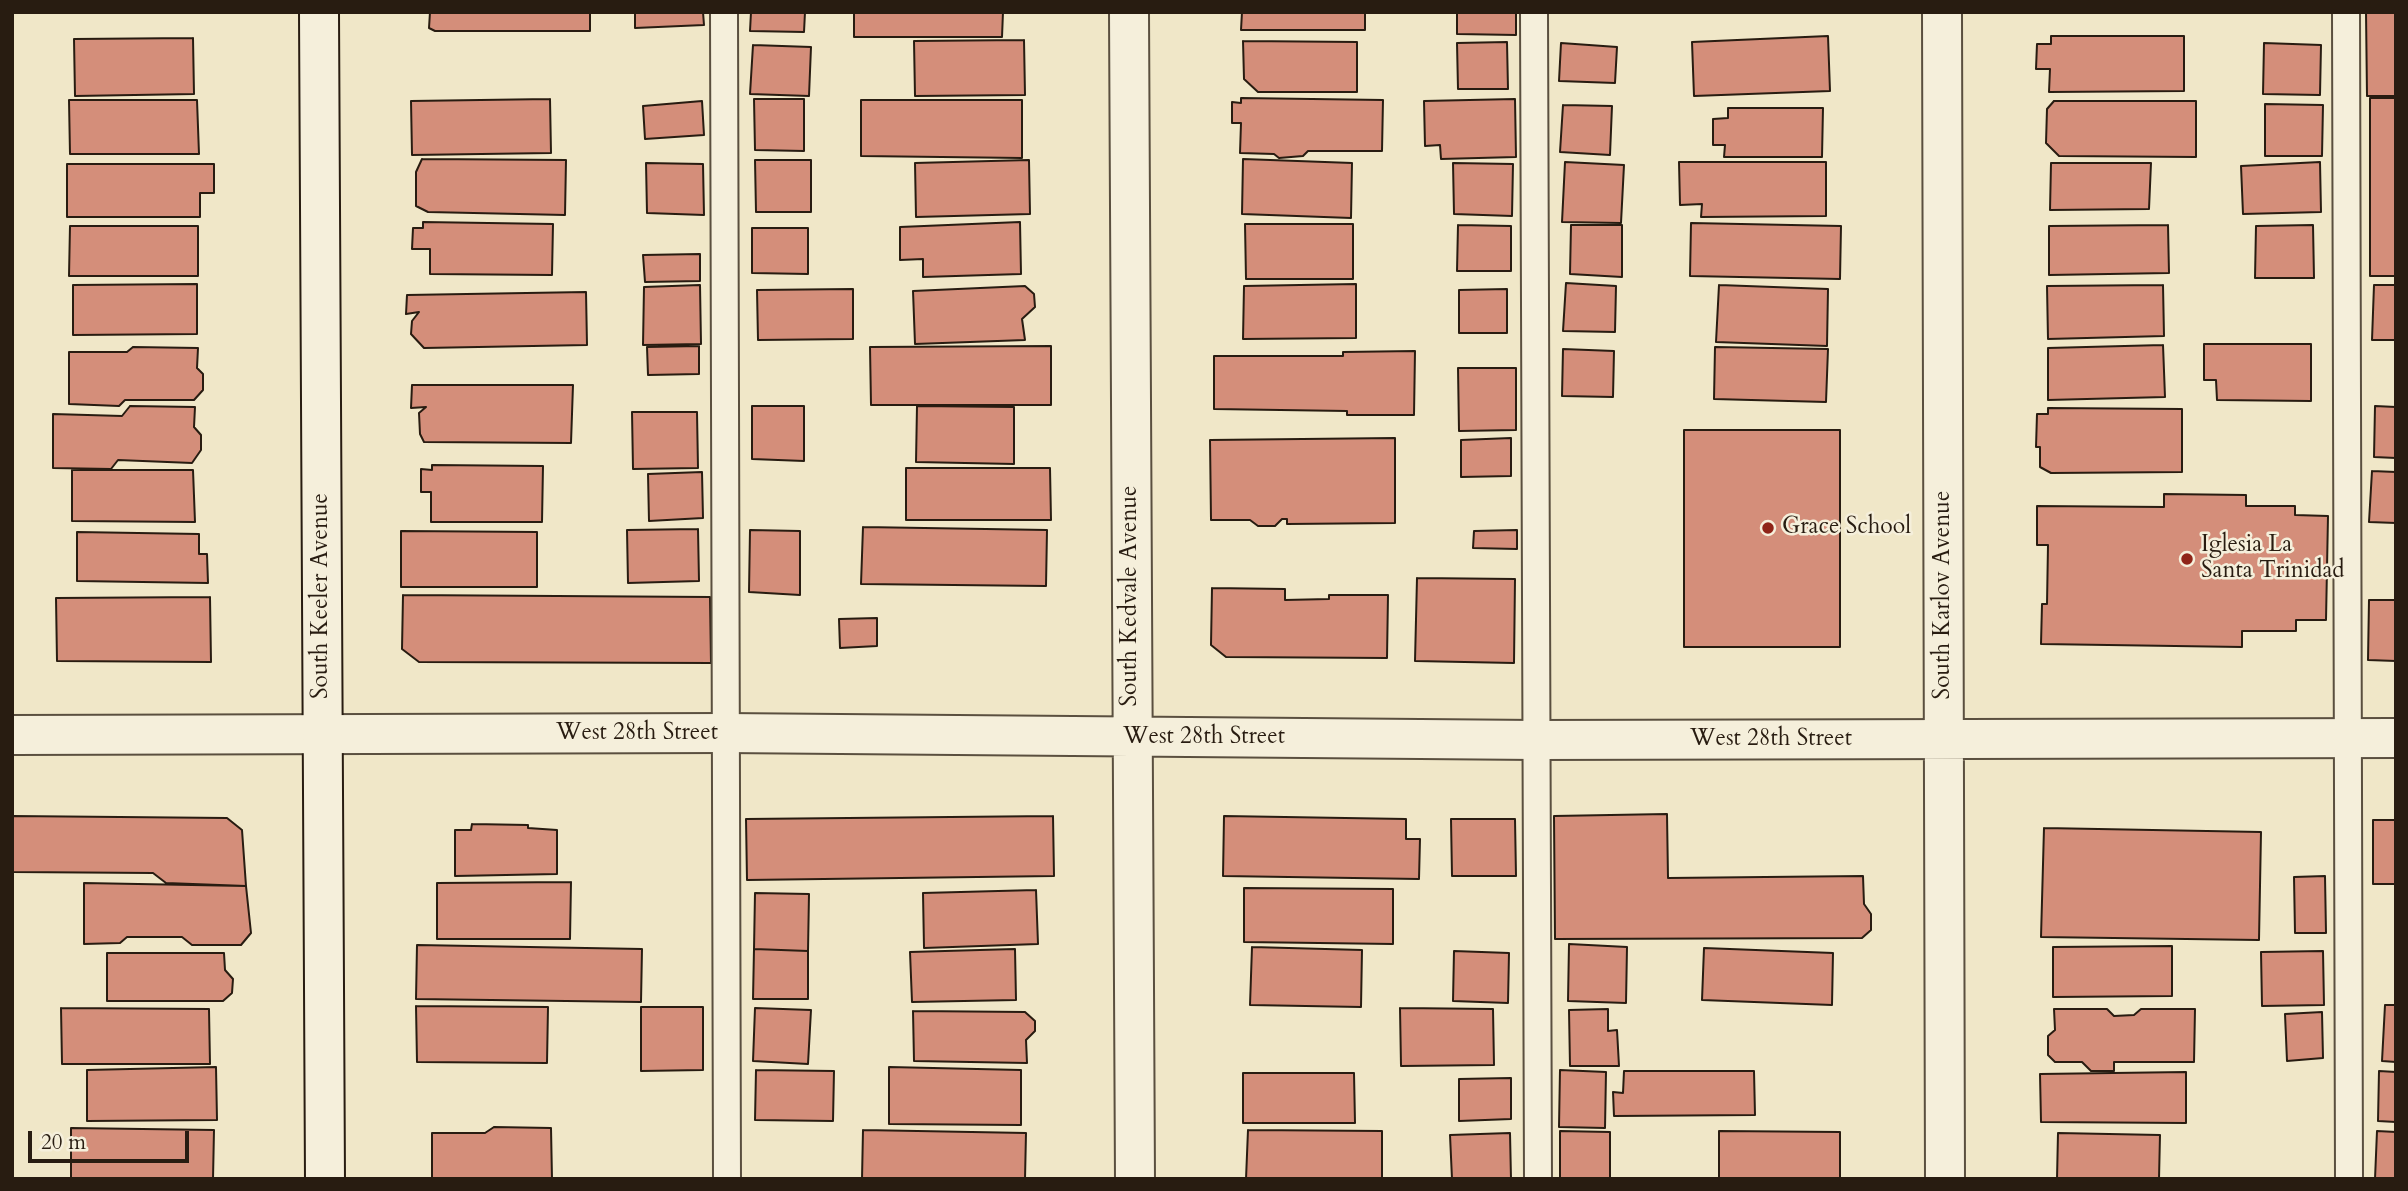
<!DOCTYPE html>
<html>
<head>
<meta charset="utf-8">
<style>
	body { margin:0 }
	#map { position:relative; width:2408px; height:1191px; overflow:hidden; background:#f0e7c8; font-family:Cardo,serif }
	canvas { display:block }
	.frame { position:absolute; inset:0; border:14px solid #281c11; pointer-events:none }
	.scale { position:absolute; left:28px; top:1131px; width:161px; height:32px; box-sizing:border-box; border:4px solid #281c11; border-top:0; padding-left:9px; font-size:21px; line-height:24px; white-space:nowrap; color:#281c11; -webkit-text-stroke:5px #f5efdb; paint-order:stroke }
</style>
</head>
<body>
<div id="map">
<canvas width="2408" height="1191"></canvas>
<div class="frame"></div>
<div class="scale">20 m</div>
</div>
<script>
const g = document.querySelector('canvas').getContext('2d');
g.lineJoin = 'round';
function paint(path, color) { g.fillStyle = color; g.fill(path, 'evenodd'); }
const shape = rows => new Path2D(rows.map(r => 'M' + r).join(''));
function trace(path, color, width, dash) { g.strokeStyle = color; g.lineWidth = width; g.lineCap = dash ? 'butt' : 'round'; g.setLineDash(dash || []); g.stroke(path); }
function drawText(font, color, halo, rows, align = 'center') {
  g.font = font + ' Cardo,serif'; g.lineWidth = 5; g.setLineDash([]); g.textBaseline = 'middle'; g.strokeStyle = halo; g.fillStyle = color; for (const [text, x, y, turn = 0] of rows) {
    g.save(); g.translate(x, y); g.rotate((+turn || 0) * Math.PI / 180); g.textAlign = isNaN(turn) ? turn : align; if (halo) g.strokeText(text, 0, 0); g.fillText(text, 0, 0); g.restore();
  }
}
const building = shape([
	[430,12,590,12,590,31,435,31,429,28,430,12],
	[635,12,703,12,704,25,635,28,635,12],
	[751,12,805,12,804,32,750,31,751,12],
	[854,12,1003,12,1002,37,854,37,854,12],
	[1242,12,1365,12,1365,30,1241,30,1242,12],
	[1457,12,1516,12,1516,35,1457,34,1457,12],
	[2366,12,2396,12,2396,96,2367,96,2366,12],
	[1828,36,1830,91,1694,96,1692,42,1828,36],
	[2051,36,2184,36,2184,91,2049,92,2050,69,2036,69,2037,44,2051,44,2051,36],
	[193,38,194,94,75,96,74,39,193,38],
	[1024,40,1025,95,915,96,914,41,1024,40],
	[1243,41,1357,42,1357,92,1258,92,1244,79,1243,41],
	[1507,42,1508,89,1458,89,1457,43,1507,42],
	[1561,43,1617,47,1615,83,1559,81,1561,43],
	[2264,43,2321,45,2320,95,2263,94,2264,43],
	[753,45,811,47,809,96,750,94,753,45],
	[1241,98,1383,100,1382,151,1308,151,1303,156,1279,158,1274,154,1240,153,1241,123,1232,123,1232,102,1241,103,1241,98],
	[2370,98,2396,98,2396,276,2370,276,2370,98],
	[550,99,551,153,412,155,411,101,550,99],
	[754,99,804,99,804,151,755,150,754,99],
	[1515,99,1516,157,1441,159,1440,145,1425,146,1424,101,1515,99],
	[69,100,197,100,199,154,70,154,69,100],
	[861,100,1022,100,1022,158,861,156,861,100],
	[702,101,704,135,645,139,643,106,702,101],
	[2054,101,2196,101,2196,157,2059,156,2046,143,2047,109,2054,101],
	[2265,104,2323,105,2322,156,2265,156,2265,104],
	[1563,105,1612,106,1610,155,1560,152,1563,105],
	[1728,108,1823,108,1822,157,1724,157,1725,145,1713,145,1713,119,1728,118,1728,108],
	[422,159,566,160,565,215,428,212,416,206,416,172,422,159],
	[1243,159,1352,163,1351,218,1242,214,1243,159],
	[755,160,811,160,811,212,756,212,755,160],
	[1029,160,1030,214,916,217,915,163,1029,160],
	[1565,162,1624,165,1621,223,1562,222,1565,162],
	[1679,162,1826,162,1826,216,1701,217,1702,204,1680,205,1679,162],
	[2320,162,2321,212,2243,214,2241,166,2320,162],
	[646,163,703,164,704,215,647,213,646,163],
	[1453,163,1513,164,1512,216,1454,214,1453,163],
	[2051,163,2151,163,2149,209,2050,210,2051,163],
	[67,164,214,164,214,193,200,193,200,217,67,217,67,164],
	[423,222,553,224,552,275,430,274,430,249,412,249,413,228,423,228,423,222],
	[1020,222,1021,274,923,277,923,259,900,260,900,227,1020,222],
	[1691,223,1841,226,1840,279,1690,276,1691,223],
	[1245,224,1353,224,1353,279,1246,279,1245,224],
	[1458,225,1511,226,1511,271,1457,271,1458,225],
	[1571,225,1622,225,1622,277,1570,274,1571,225],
	[2168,225,2169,273,2049,275,2049,226,2168,225],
	[2313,225,2314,278,2255,278,2256,226,2313,225],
	[70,226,198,226,198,276,69,276,70,226],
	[752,228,808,228,808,274,752,273,752,228],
	[700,254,700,281,645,282,643,255,700,254],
	[1566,283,1616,286,1615,332,1563,331,1566,283],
	[197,284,197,334,73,335,73,285,197,284],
	[1356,284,1356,338,1243,339,1244,286,1356,284],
	[700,285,701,344,643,345,644,287,700,285],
	[1719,285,1828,289,1827,346,1716,342,1719,285],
	[2163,285,2164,336,2048,339,2047,286,2163,285],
	[2374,285,2396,285,2396,340,2372,340,2374,285],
	[1025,286,1034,294,1035,307,1022,319,1025,340,915,344,913,291,1025,286],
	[853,289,853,339,758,340,757,290,853,289],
	[1507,289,1507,333,1459,333,1459,290,1507,289],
	[586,292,587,345,424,348,411,334,412,321,419,312,406,314,407,295,586,292],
	[2204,344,2311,344,2311,401,2217,400,2216,380,2204,380,2204,344],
	[2163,345,2165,397,2048,400,2048,348,2163,345],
	[699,346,699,374,648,375,647,347,699,346],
	[1051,346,1051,405,871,405,870,347,1051,346],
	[133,347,198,348,197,368,203,374,203,390,194,400,125,400,119,406,69,404,69,352,127,352,133,347],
	[1715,347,1828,349,1826,402,1714,399,1715,347],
	[1563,349,1614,351,1613,397,1562,396,1563,349],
	[1415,351,1414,415,1347,415,1347,411,1214,409,1214,356,1343,356,1343,352,1415,351],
	[1458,368,1516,368,1516,430,1459,431,1458,368],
	[412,385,573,385,571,443,424,442,420,434,419,413,426,407,411,408,412,385],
	[130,406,195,407,194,427,201,435,201,450,192,463,118,460,111,469,53,468,53,414,122,416,130,406],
	[752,406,804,406,804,461,752,459,752,406],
	[917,406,1014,407,1014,464,916,462,917,406],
	[2375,406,2396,407,2396,458,2374,457,2375,406],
	[2048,408,2182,409,2182,472,2051,473,2040,467,2040,447,2036,447,2037,414,2048,414,2048,408],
	[632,412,697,412,698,468,633,469,632,412],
	[1684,430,1840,430,1840,647,1684,647,1684,430],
	[1395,438,1395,523,1287,524,1287,519,1282,519,1275,526,1258,526,1250,520,1211,520,1210,440,1395,438],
	[1511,438,1511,476,1461,477,1461,440,1511,438],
	[432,465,543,466,542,522,431,522,431,492,421,492,421,469,432,470,432,465],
	[906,468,1050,468,1051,520,906,520,906,468],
	[72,470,193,470,195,522,72,521,72,470],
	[2372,471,2396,472,2396,523,2369,522,2372,471],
	[702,472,703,518,649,521,648,474,702,472],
	[2164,494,2246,495,2246,506,2295,506,2295,515,2328,516,2326,620,2296,620,2296,631,2242,631,2242,647,2041,644,2042,604,2047,604,2048,545,2037,545,2037,506,2164,507,2164,494],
	[863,527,1047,530,1046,586,861,584,863,527],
	[698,529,699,581,628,583,627,530,698,529],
	[750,530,800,531,800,595,749,592,750,530],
	[1517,530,1517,549,1473,548,1474,531,1517,530],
	[401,531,537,532,537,587,401,587,401,531],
	[77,532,199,534,199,554,207,554,208,583,77,581,77,532],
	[1417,578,1515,579,1514,663,1415,661,1417,578],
	[1212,588,1285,589,1285,600,1329,599,1329,595,1388,595,1387,658,1226,657,1211,645,1212,588],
	[403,595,710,597,711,663,419,662,402,649,403,595],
	[210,597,211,662,57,661,56,598,210,597],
	[2369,600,2396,600,2396,661,2368,660,2369,600],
	[877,618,877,646,840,648,839,619,877,618],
	[1667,814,1668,878,1863,876,1864,904,1871,914,1871,930,1862,938,1555,939,1554,816,1667,814],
	[12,816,227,818,242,830,246,886,166,883,153,873,12,872,12,816],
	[1053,816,1054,876,747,880,746,819,1053,816],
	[1224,816,1406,819,1406,839,1420,839,1419,879,1223,876,1224,816],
	[1451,819,1515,819,1516,876,1452,876,1451,819],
	[2373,820,2396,820,2396,884,2373,884,2373,820],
	[472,824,528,825,528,828,557,830,557,874,455,876,455,830,471,830,472,824],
	[2044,828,2261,832,2259,940,2041,937,2044,828],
	[2325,876,2326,933,2295,933,2294,877,2325,876],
	[571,882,570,939,437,939,437,883,571,882],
	[84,883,246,886,251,933,241,945,192,945,182,937,127,937,120,943,84,944,84,883],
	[1244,888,1393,889,1393,944,1244,942,1244,888],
	[1036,890,1038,944,924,948,923,893,1036,890],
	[755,893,809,894,808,951,754,949,755,893],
	[1569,944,1627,947,1626,1003,1568,1001,1569,944],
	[417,945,642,949,641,1002,416,999,417,945],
	[2172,946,2172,996,2053,997,2053,947,2172,946],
	[1252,947,1362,950,1361,1007,1250,1005,1252,947],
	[1704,948,1833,953,1832,1005,1702,1000,1704,948],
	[754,949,808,951,808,999,753,999,754,949],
	[1015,949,1016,1000,912,1002,910,952,1015,949],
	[1454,951,1509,953,1508,1003,1453,1001,1454,951],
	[2323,951,2324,1005,2262,1006,2261,952,2323,951],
	[107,953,224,953,225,970,233,979,232,993,223,1001,107,1001,107,953],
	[2385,1005,2396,1005,2396,1062,2382,1061,2385,1005],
	[416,1006,548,1007,547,1063,417,1062,416,1006],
	[641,1007,703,1007,703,1070,641,1071,641,1007],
	[61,1008,209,1009,210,1064,62,1064,61,1008],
	[755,1008,811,1010,808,1064,753,1061,755,1008],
	[1400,1008,1493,1009,1494,1065,1401,1066,1400,1008],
	[1608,1009,1608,1031,1617,1030,1619,1066,1570,1066,1569,1010,1608,1009],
	[2054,1009,2107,1009,2114,1016,2134,1015,2141,1009,2195,1009,2194,1062,2114,1062,2114,1071,2091,1071,2082,1062,2055,1062,2048,1055,2048,1036,2055,1030,2054,1009],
	[913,1011,1025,1012,1035,1021,1035,1031,1026,1040,1027,1063,914,1061,913,1011],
	[2322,1012,2323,1058,2287,1061,2285,1014,2322,1012],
	[216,1067,217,1120,87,1121,87,1070,216,1067],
	[889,1067,1021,1070,1021,1125,889,1124,889,1067],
	[756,1070,834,1071,833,1121,755,1120,756,1070],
	[1560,1070,1606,1072,1605,1128,1559,1127,1560,1070],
	[1624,1071,1754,1071,1755,1115,1614,1116,1613,1092,1623,1093,1624,1071],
	[2379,1071,2396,1072,2396,1122,2378,1121,2379,1071],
	[2186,1072,2186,1123,2041,1122,2040,1074,2186,1072],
	[1243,1073,1354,1073,1355,1123,1243,1123,1243,1073],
	[1511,1078,1511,1119,1459,1121,1459,1079,1511,1078],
	[494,1127,551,1128,552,1179,432,1179,432,1133,485,1133,494,1127],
	[71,1128,214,1130,213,1179,71,1179,71,1128],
	[863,1130,1026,1133,1025,1179,862,1179,863,1130],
	[1248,1130,1382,1131,1382,1179,1246,1179,1248,1130],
	[1560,1131,1610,1132,1610,1179,1560,1179,1560,1131],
	[1719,1131,1840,1132,1840,1179,1719,1179,1719,1131],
	[2377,1131,2396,1132,2396,1179,2375,1179,2377,1131],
	[1510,1133,1511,1179,1452,1179,1450,1135,1510,1133],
	[2058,1133,2160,1135,2159,1179,2057,1179,2058,1133]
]);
paint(building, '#d48e7a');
trace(building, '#281c11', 2);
const lane = shape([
	[724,12,727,1179],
	[1534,12,1538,1179],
	[2346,12,2349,1179]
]);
const street = shape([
	[1129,12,1135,1179],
	[1942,12,1945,1179],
	[12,735,725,733,1536,740,2396,738]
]);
const secondary = shape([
	[319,12,325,1179]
]);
trace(lane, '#5a4f3f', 30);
trace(street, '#5a4f3f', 42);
trace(secondary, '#281c11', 42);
trace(lane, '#f5efdb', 26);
trace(street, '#f5efdb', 38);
trace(secondary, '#f5efdb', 38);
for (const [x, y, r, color] of [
	[1768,528,7,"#8f2418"],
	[2187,559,7,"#8f2418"]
]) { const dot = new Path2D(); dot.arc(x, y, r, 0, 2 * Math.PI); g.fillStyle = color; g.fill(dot); trace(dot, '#f5efdb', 2.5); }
drawText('23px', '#281c11', '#f5efdb', [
	["Grace School",1782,528],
	["Iglesia La",2201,546],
	["Santa Trinidad",2201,572]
], 'left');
drawText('23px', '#281c11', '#f5efdb', [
	["South Karlov Avenue",1944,595,-90],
	["South Keeler Avenue",322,596,-90],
	["South Kedvale Avenue",1131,596,-90],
	["West 28th Street",637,734],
	["West 28th Street",1204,738],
	["West 28th Street",1771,740]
]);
</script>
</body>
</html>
